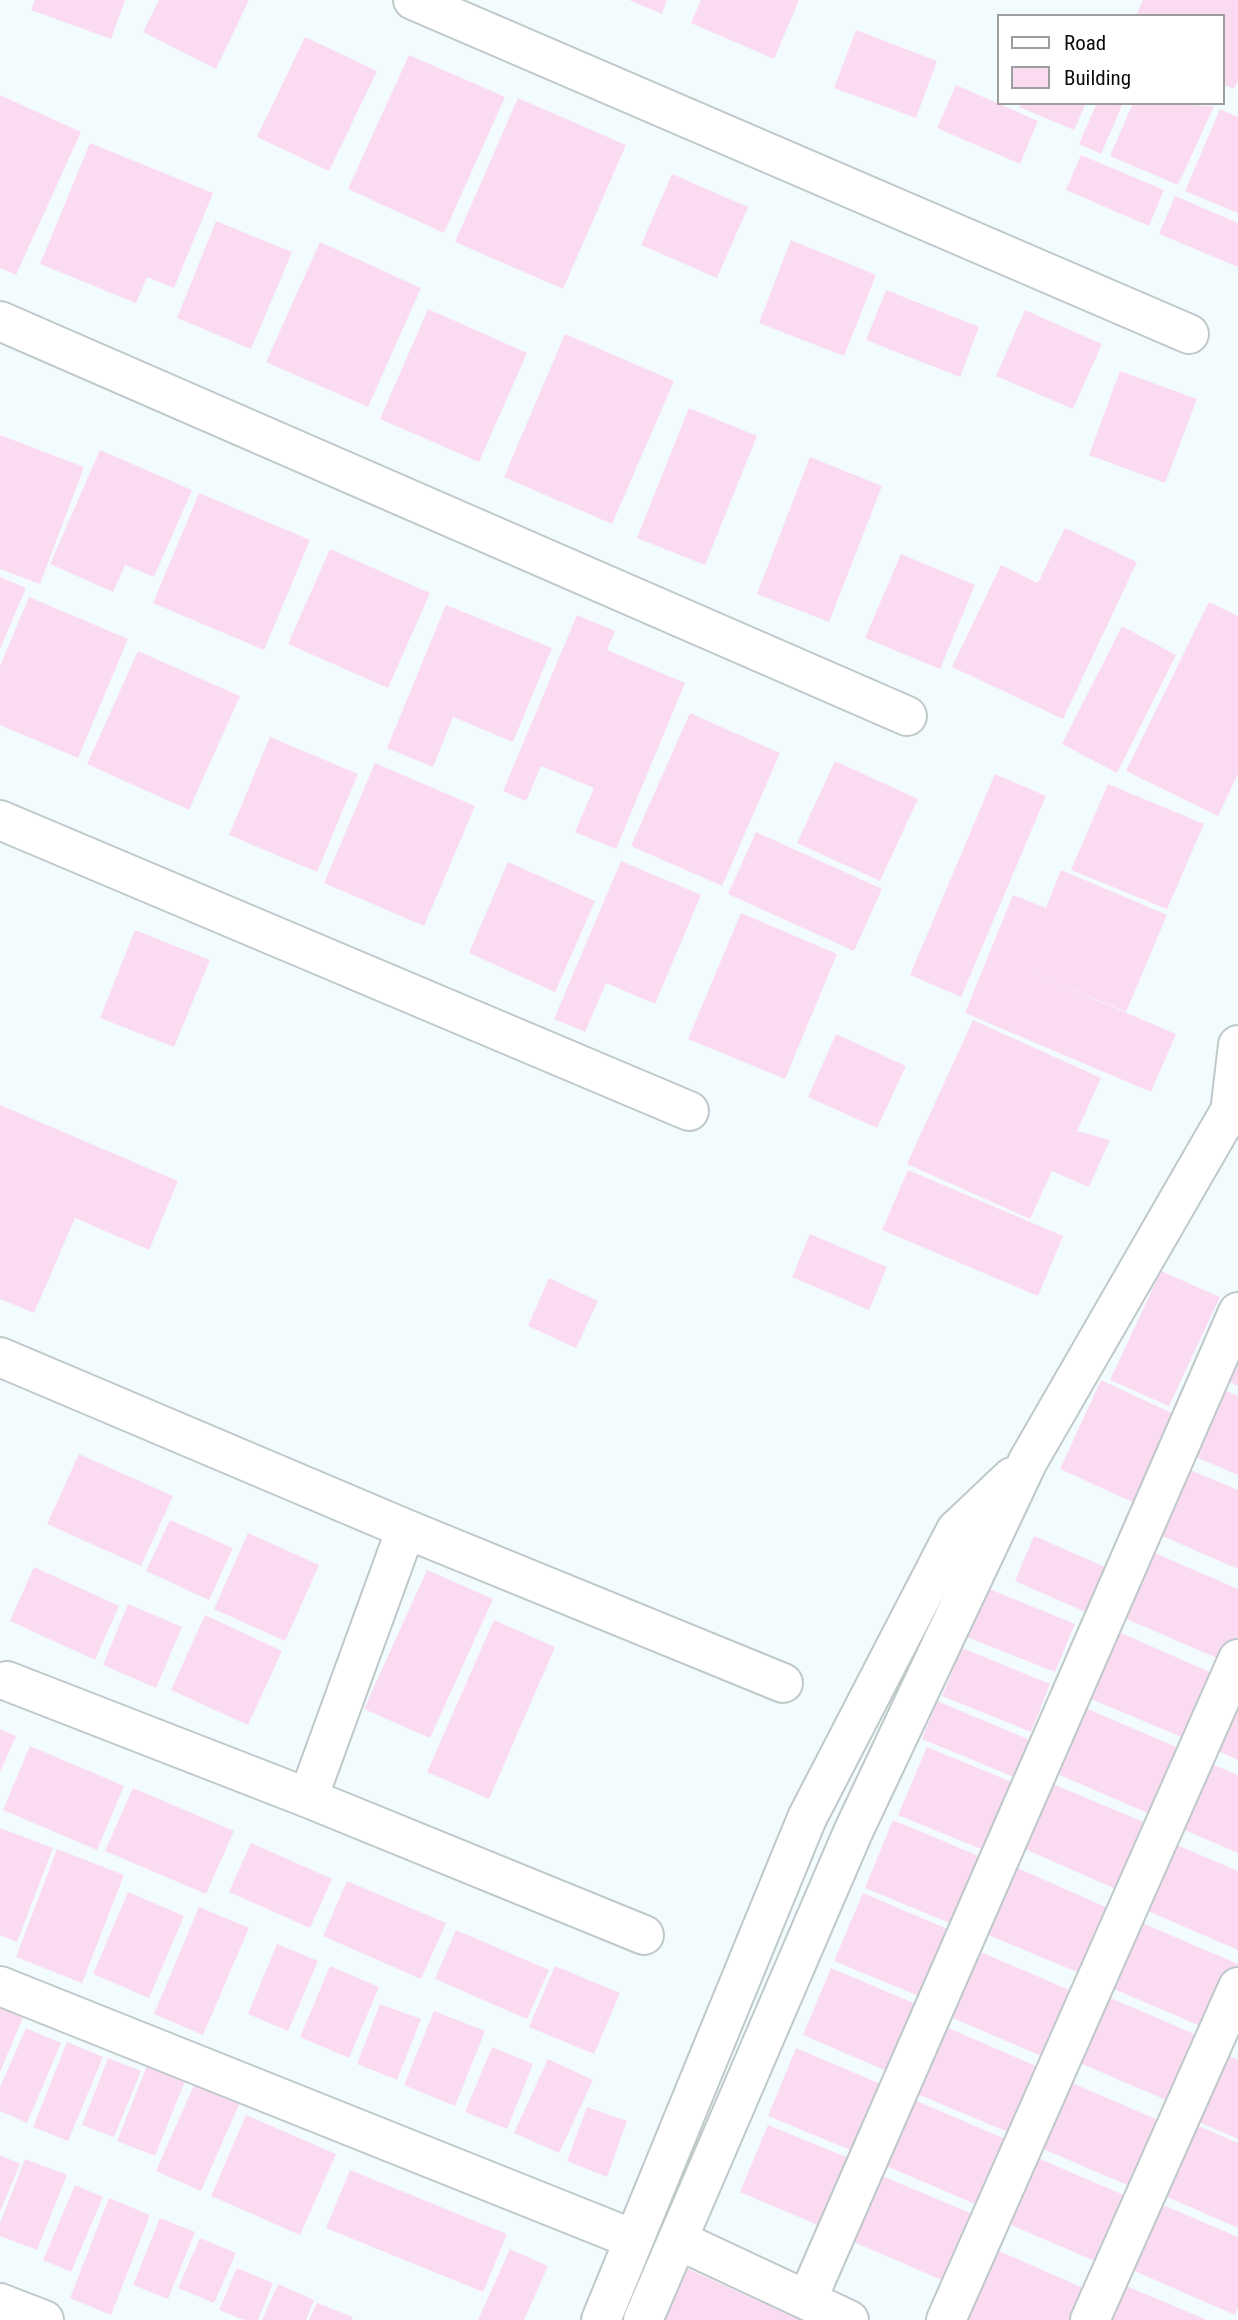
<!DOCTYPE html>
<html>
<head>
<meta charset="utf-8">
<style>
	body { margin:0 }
	#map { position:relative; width:1238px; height:2320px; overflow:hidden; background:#f2fcfe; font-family:"Roboto Condensed",sans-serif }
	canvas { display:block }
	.legend { position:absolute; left:997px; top:14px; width:228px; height:91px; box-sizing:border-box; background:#fff; border:2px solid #9d9e9e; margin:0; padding:9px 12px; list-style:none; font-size:21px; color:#090c0c }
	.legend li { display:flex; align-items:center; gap:14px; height:35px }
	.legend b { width:35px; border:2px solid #9d9e9e }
</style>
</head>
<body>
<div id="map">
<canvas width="1238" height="2320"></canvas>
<ul class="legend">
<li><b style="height:9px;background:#fff"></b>Road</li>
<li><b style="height:19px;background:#fadbf2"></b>Building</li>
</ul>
</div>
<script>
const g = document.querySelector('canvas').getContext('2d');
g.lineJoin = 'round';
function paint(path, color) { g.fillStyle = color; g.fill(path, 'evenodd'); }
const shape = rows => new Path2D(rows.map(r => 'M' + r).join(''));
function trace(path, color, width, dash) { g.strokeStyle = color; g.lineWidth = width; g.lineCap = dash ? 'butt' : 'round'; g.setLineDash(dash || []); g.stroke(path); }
paint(shape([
	[35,0,125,0,111,39,31,10],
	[159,0,249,0,216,69,143,32],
	[629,0,667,0,662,14],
	[701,0,799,0,774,59,691,23],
	[1143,0,1238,0,1238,81,1234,89,1222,84,1222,16,1136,16],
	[856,30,937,61,916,118,834,88],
	[305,37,377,71,329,171,257,137],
	[409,55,505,97,444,233,348,189],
	[956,85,1038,121,1020,164,937,128],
	[0,95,81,132,16,275,0,268],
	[518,98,626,145,563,289,455,242],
	[1021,103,1086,103,1074,130,1019,107],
	[1097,103,1123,103,1101,154,1079,144],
	[1133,103,1214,106,1178,185,1110,156],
	[1220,109,1238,117,1238,213,1185,191],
	[90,143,213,193,174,288,147,277,136,303,40,264],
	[1081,155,1164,190,1149,226,1066,190],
	[672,174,748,207,717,278,641,245],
	[1175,196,1238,223,1238,267,1159,234],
	[216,221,292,252,251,349,177,318],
	[791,240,876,275,844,356,759,323],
	[320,242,421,288,368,407,266,362],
	[886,290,979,327,960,377,866,340],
	[428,309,527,353,479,462,380,419],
	[1025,310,1102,344,1073,409,996,376],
	[565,334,674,381,612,524,504,477],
	[1120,371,1197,399,1165,483,1089,455],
	[689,408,757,436,705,565,637,538],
	[0,435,84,467,40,584,0,569],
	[100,450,192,490,154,577,125,565,113,592,50,564],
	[810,457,882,486,829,622,757,594],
	[199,493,310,540,264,650,153,603],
	[1065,528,1137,562,1063,719,952,667,1001,565,1038,583],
	[330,549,430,593,388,688,288,644],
	[901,554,975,585,940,669,865,638],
	[0,577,26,588,0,649],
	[29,597,128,639,78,758,0,725,0,666],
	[1209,602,1238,616,1238,774,1218,816,1126,771],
	[446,605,552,648,513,742,453,717,433,767,387,748],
	[577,615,615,631,607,650,685,683,616,849,575,832,594,788,541,766,526,801,503,791],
	[1122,626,1176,655,1117,773,1062,744],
	[138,651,240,696,189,810,87,764],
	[690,713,780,753,722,886,631,846],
	[270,737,358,774,317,872,229,835],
	[835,761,918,799,880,881,797,843],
	[375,763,475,806,424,926,324,883],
	[995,774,1046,796,961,997,910,975],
	[1108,784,1204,824,1167,909,1071,870],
	[756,832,882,889,854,951,728,894],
	[621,861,701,895,655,1004,606,983,585,1032,554,1019],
	[508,862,595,901,555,992,469,953],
	[1061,870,1167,915,1126,1012,1025,970,1176,1034,1151,1092,965,1013,1013,895,1046,908],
	[741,913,837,954,785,1079,688,1039],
	[135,930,210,960,174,1047,100,1018],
	[973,1020,1101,1078,1077,1131,1110,1140,1089,1187,1052,1171,1030,1219,907,1164],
	[836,1034,906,1066,877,1128,808,1097],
	[0,1105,178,1181,149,1250,75,1218,34,1313,0,1299],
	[908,1170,1063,1236,1038,1296,882,1230],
	[810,1234,887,1267,869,1310,792,1277],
	[1161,1271,1220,1297,1169,1406,1110,1380],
	[549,1278,598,1301,576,1348,528,1326],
	[1238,1349,1238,1386,1225,1380],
	[1101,1380,1180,1417,1139,1505,1060,1469],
	[1219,1388,1238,1396,1238,1475,1191,1455],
	[79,1454,173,1496,141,1566,47,1524],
	[1181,1466,1238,1490,1238,1569,1153,1532],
	[170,1520,233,1548,209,1600,146,1571],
	[248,1533,319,1565,285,1641,214,1609],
	[1034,1536,1112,1570,1092,1615,1015,1581],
	[1150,1551,1238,1589,1238,1636,1226,1662,1122,1617],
	[34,1567,119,1606,95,1660,10,1621],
	[427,1570,493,1599,430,1738,364,1709],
	[987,1588,1075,1624,1055,1672,967,1637],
	[128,1604,182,1627,156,1688,103,1665],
	[205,1615,282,1651,248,1725,171,1690],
	[494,1620,555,1647,489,1799,427,1772],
	[1114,1630,1219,1676,1191,1741,1086,1697],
	[962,1648,1050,1684,1031,1732,942,1696],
	[1238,1680,1238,1760,1209,1747],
	[937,1701,1030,1740,1014,1777,922,1739],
	[1083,1707,1188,1752,1159,1818,1055,1773],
	[0,1729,16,1736,0,1772],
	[30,1746,124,1786,97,1850,3,1810],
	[927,1747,1014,1783,986,1851,898,1815],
	[1202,1760,1238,1775,1238,1853,1173,1825],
	[1048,1782,1153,1826,1125,1893,1020,1847],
	[133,1788,234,1831,206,1894,105,1851],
	[893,1820,981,1857,952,1924,865,1888],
	[0,1828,53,1848,17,1942,0,1935],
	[251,1843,332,1879,310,1928,229,1892],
	[1172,1843,1238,1871,1238,1950,1143,1909],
	[57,1849,124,1875,82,1983,16,1957],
	[1015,1867,1119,1913,1091,1978,986,1934],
	[347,1881,446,1923,421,1979,323,1936],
	[128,1892,184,1916,149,1998,93,1974],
	[863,1893,950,1930,921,1997,834,1961],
	[199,1907,249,1928,203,2035,154,2014],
	[1135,1920,1238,1964,1212,2031,1107,1986],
	[456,1930,549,1970,527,2019,435,1979],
	[277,1944,318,1961,288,2031,248,2014],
	[969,1947,1074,1992,1046,2058,941,2013],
	[330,1966,379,1987,349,2058,300,2037],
	[555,1966,620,1993,594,2054,529,2027],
	[831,1968,918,2005,889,2072,803,2035],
	[1104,1995,1208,2040,1180,2106,1075,2061],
	[380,2004,421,2019,397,2080,357,2064],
	[0,2005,24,2015,0,2072],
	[434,2011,485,2031,455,2106,404,2085],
	[939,2024,1043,2069,1015,2135,910,2091],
	[26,2028,61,2043,27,2123,0,2111,0,2087],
	[67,2042,103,2057,68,2141,33,2127],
	[492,2047,533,2064,507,2129,465,2112],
	[796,2048,883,2085,855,2152,768,2116],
	[1223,2053,1238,2060,1238,2139,1194,2120],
	[108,2058,141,2071,114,2137,82,2125],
	[548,2059,593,2080,559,2153,514,2133],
	[149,2061,187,2076,155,2156,117,2141],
	[1058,2077,1163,2122,1134,2188,1029,2143],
	[195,2083,240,2102,201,2191,156,2171],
	[905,2096,1010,2141,982,2207,877,2162],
	[587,2107,627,2121,607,2177,567,2161],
	[246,2115,336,2154,300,2235,211,2196],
	[1189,2122,1238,2143,1238,2228,1158,2193],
	[768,2125,856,2161,827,2229,740,2192],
	[0,2155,20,2164,0,2212],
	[1031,2155,1135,2200,1106,2266,1002,2221],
	[25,2159,67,2175,37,2250,0,2236,0,2223],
	[350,2170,507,2234,483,2292,326,2228],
	[875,2173,980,2217,951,2284,847,2239],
	[75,2185,103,2197,71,2272,43,2260],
	[109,2198,150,2215,111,2315,70,2298],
	[1158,2203,1238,2237,1238,2307,1235,2315,1130,2269],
	[160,2218,195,2232,168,2299,133,2285],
	[200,2238,236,2253,214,2303,178,2288],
	[990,2247,1088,2290,1075,2320,959,2320],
	[510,2249,548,2266,524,2320,478,2320],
	[673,2262,800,2320,647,2320],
	[237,2268,273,2283,258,2320,244,2320,219,2310],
	[1117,2282,1207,2320,1100,2320],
	[278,2284,314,2300,306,2320,262,2320],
	[317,2303,353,2317,352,2320,309,2320]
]), '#fadbf2');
const minor = shape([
	[413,0,1189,334],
	[0,321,907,716],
	[0,820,689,1111],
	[1231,1104,1238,1045],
	[0,1357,406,1529,783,1683],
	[7,1681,308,1798,644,1935],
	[308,1798,406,1529],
	[0,1986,633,2239],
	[678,2240,849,2320],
	[807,2300,1238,1312],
	[0,2303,44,2320],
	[601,2320,807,1818,956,1530,1012,1477],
	[643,2320,853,1832,1028,1461,1238,1097],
	[946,2320,1238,1659],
	[1090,2320,1238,1987]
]);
trace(minor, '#bfc9ca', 42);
trace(minor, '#fff', 38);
</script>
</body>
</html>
